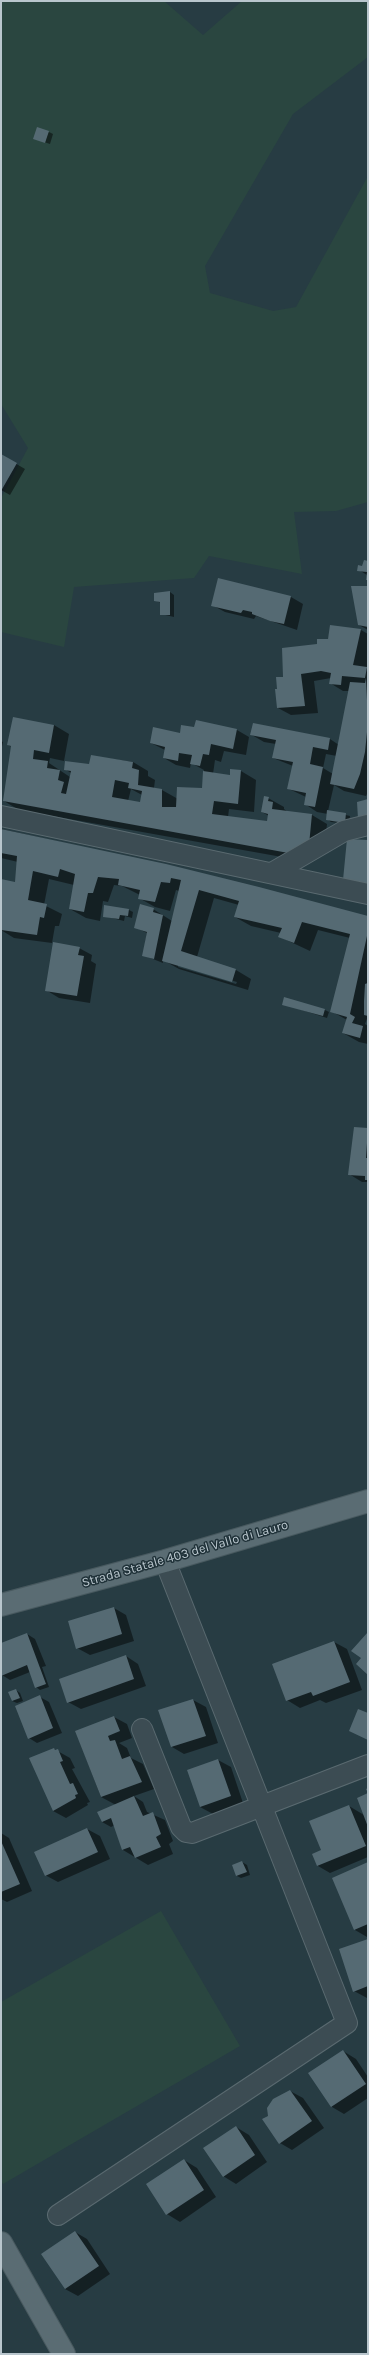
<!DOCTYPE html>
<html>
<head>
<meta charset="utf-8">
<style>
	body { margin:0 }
	#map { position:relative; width:369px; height:2355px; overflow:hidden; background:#273c43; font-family:Karla,sans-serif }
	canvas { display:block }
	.frame { position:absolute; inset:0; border:2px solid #b9c6cd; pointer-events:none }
</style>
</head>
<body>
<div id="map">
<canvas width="369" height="2355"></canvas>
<div class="frame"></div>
</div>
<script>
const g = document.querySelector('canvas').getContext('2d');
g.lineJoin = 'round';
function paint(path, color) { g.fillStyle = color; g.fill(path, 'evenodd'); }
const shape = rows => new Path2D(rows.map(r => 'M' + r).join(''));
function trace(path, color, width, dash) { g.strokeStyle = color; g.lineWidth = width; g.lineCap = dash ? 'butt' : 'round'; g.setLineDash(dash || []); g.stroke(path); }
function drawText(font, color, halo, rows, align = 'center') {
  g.font = font + ' Karla,sans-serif'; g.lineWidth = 3; g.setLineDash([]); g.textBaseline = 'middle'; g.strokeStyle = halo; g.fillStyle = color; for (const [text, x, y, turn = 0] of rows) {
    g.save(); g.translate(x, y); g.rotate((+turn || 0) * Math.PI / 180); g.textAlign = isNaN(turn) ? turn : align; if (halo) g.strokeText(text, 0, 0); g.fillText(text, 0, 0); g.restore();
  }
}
paint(shape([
	[1,1,164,1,203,35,242,1,368,1,368,57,293,114,205,266,210,293,273,311,296,307,368,176,368,502,336,511,294,512,302,574,209,556,194,578,74,587,64,647,1,632,1,498,28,448,1,404],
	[161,1911,240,2046,3,2184,1,2181,1,2002]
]), '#2a4640');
paint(shape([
	[49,132,53,134,50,144,35,139],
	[1,455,25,469,10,495,1,490],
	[368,561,368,580,367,575,359,570],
	[368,587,368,630,359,625],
	[170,592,174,595,174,617,161,614,161,603,155,600],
	[291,597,303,604,297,630,259,617,256,616,254,619,225,612,212,605],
	[331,626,361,630,368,634,368,792,366,796,344,791,334,785,328,811,350,816,349,824,331,822,327,819,328,814,317,812,305,804,306,797,289,789,293,766,273,758,276,744,264,742,252,735,330,739,339,745,349,691,343,691,330,683,331,678,314,681,318,713,291,715,278,708,278,690,284,677,318,645,328,641],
	[326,754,337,756,333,774,323,768],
	[197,721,237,730,249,737,246,755,224,751,221,762,215,760,213,774,231,777,241,771,256,780,254,812,229,809,228,817,268,822,269,816,262,812,268,798,284,807,284,809,288,812,312,815,327,824,324,854,310,862,19,810,4,801,12,747,8,745,54,725,69,734,64,761,50,758,49,763,70,777,71,773,65,769,90,765,92,756,133,762,148,771,148,776,155,780,154,788,162,790,178,799,203,789,204,770,191,763,190,768,176,765,164,758,165,750,151,743,195,729],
	[131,789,142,795,141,803,128,801],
	[1,741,3,742,1,751],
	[1,829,165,865,368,918,368,1016,365,1024,368,1026,368,1044,359,1042,343,1033,347,1020,331,1011,350,938,318,930,310,951,280,937,281,933,251,926,235,917,239,905,214,898,197,957,236,970,251,979,248,990,179,969,163,960,163,963,143,955,147,933,135,927,153,909,172,921,179,891,176,890,170,911,155,907,139,898,140,895,122,886,114,885,108,902,103,901,100,921,86,918,70,909,74,885,49,879,44,905,62,914,59,926,55,926,52,943,14,938,1,930,1,880,16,883,18,862,1,858],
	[178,965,237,982,236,984,178,967],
	[129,910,133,912,132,918,125,916,124,921,104,916],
	[79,948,92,955,91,961,96,964,90,1003,59,998,46,990],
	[283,1004,325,1010,329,1012,327,1018],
	[355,1128,368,1129,368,1182,362,1182,349,1174],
	[114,1608,126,1615,134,1641,90,1655,77,1648],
	[27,1634,35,1639,46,1666,42,1667,49,1687,40,1690,36,1687,30,1672,10,1680,2,1675,1,1644],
	[334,1642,347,1649,362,1690,326,1703,320,1700,300,1708,287,1700,273,1665],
	[126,1656,138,1664,146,1686,81,1709,68,1702],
	[16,1690,20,1693,23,1701,17,1703,12,1701],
	[40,1697,49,1702,62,1733,37,1743,29,1738],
	[193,1700,206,1707,218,1743,184,1754,172,1747],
	[114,1717,127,1724,132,1738,119,1743,127,1748,131,1758,143,1764,154,1789,134,1796,143,1802,147,1812,165,1820,173,1841,169,1844,173,1854,148,1865,123,1850,115,1825,111,1827,102,1822,116,1805,101,1797,76,1732],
	[54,1749,70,1758,75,1768,72,1769,90,1802,87,1803,88,1805,66,1818,53,1811],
	[218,1760,231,1767,243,1803,213,1814,200,1807],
	[368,1794,368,1857,330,1873,318,1866,313,1855,323,1851,349,1806,364,1815],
	[87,1829,100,1836,110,1859,58,1882,45,1875],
	[1,1833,9,1838,32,1891,7,1902,1,1899],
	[242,1862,247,1865,250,1875,241,1878,237,1876],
	[368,1863,368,1937,367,1937,355,1930],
	[368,1940,368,1998,367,1998,354,1991],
	[343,2051,356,2059,368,2077,368,2098,344,2114,332,2107,310,2074],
	[290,2091,303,2098,324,2128,292,2150,280,2143,269,2116],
	[236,2127,249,2135,267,2162,236,2184,223,2176],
	[184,2160,197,2168,216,2197,180,2222,167,2214],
	[75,2232,87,2239,110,2274,78,2296,65,2289]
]), '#0007');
paint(shape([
	[37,127,49,131,45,143,33,139],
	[1,454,17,463,1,491],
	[364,560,368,561,368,580,366,580,367,572,357,571,358,565,362,566],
	[218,578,291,596,284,624,270,621,252,614,252,612,243,610,241,613,211,606],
	[351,586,368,586,368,627,358,625],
	[170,591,170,615,160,615,160,602,154,601,154,593],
	[330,625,361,629,353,665,367,667,365,678,342,676,341,685,329,684,331,673,321,671,301,674,305,706,277,708,275,689,277,689,276,677,283,677,282,648,317,644,317,639,328,639],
	[366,678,368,722,365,752,360,774,354,789,330,784,350,682,365,683],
	[13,717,54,725,49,753,34,750,33,759,48,761,47,768,60,770,58,780,64,782,61,793,66,794,71,771,64,770,65,761,89,764,91,755,133,762,132,768,139,770,138,785,162,789,162,807,176,807,177,787,202,788,203,771,230,775,230,769,241,770,238,804,214,801,212,814,267,821,268,814,261,812,264,796,269,797,268,801,273,802,272,809,312,814,309,845,294,854,3,801,11,746,7,745],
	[115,780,129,783,128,788,142,791,140,802,112,797],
	[196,720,237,729,233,749,211,744,209,755,203,754,200,766,190,764,192,755,179,753,178,761,163,758,165,747,150,743,153,727,180,733,181,725,194,727],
	[253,723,330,738,328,750,313,747,310,764,323,767,315,807,304,805,306,793,287,789,293,762,272,758,276,740,250,735],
	[368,799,368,818,358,819,357,802],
	[327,810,346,813,345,823,326,820],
	[1,829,166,864,259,887,368,916,368,937,367,936,350,1014,355,1017,352,1023,363,1026,360,1038,342,1033,347,1017,330,1012,350,934,302,922,294,943,278,937,282,928,234,917,239,901,199,890,181,951,236,969,232,982,162,961,181,880,171,878,170,883,161,882,155,902,138,899,140,890,118,885,119,879,98,877,93,893,88,893,84,912,69,909,75,874,60,869,58,877,33,871,28,900,47,904,44,918,40,917,37,935,1,930,1,879,15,882,17,856,1,853],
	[347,839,368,840,368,887,343,880],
	[140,904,154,908,153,912,163,915,154,959,142,956,147,932,134,928],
	[104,905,129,909,128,916,120,915,119,919,103,917],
	[53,942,80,947,78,955,84,956,77,996,45,991],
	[368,983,368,1016,364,1015,364,1001,365,984],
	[284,997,325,1009,323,1016,282,1005],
	[354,1127,368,1128,366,1158,368,1158,368,1180,365,1180,365,1176,348,1175],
	[114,1607,122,1634,76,1649,68,1621],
	[368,1632,368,1675,356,1664,361,1658,351,1651],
	[27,1633,46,1684,35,1688,27,1665,1,1676,1,1643],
	[334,1641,350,1682,313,1696,311,1692,286,1701,272,1664],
	[126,1655,134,1679,67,1703,59,1679],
	[16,1689,20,1698,12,1701,8,1692],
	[40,1695,53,1728,28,1739,15,1706],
	[193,1699,206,1736,171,1747,158,1710],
	[358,1709,368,1713,368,1740,349,1731],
	[114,1716,120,1731,108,1736,110,1741,115,1740,122,1759,130,1756,142,1782,101,1797,75,1731],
	[54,1748,55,1750,58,1749,63,1761,60,1762,70,1784,73,1783,78,1794,75,1795,76,1798,53,1811,29,1758],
	[218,1759,231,1796,200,1807,187,1770],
	[368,1788,368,1827,357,1798,368,1793,366,1789],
	[134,1796,143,1816,153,1812,161,1834,156,1837,161,1847,135,1858,130,1847,122,1850,111,1818,102,1822,97,1812],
	[349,1805,366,1846,317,1866,312,1854,321,1850,309,1821],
	[87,1828,98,1852,45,1876,34,1852],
	[1,1841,20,1884,1,1892],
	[242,1861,247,1872,236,1876,232,1865],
	[368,1862,368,1924,354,1930,332,1878],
	[368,1939,368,1986,353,1992,339,1949],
	[343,2050,366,2084,331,2107,308,2073],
	[290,2090,312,2121,279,2144,262,2119,268,2116,267,2108,273,2099],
	[236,2126,255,2155,223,2177,203,2148],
	[184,2159,204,2190,166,2215,146,2184],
	[75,2231,99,2266,65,2289,41,2254]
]), '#556a73');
const minor = shape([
	[1,816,368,894],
	[272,873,344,831,368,825],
	[142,1729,181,1827,186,1832,192,1833,368,1765],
	[58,2215,347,2023,165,1561]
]);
const major = shape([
	[1,1605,165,1561,368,1501],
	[1,2243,64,2354]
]);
trace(minor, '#5a6a70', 22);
trace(major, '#48595f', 24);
trace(minor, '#3c4c53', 20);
trace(major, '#5a6c73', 22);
drawText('13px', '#b9c6cd', '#203239', [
	["Strada Statale 403 del Vallo di Lauro",185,1554,-16]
]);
</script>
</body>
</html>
